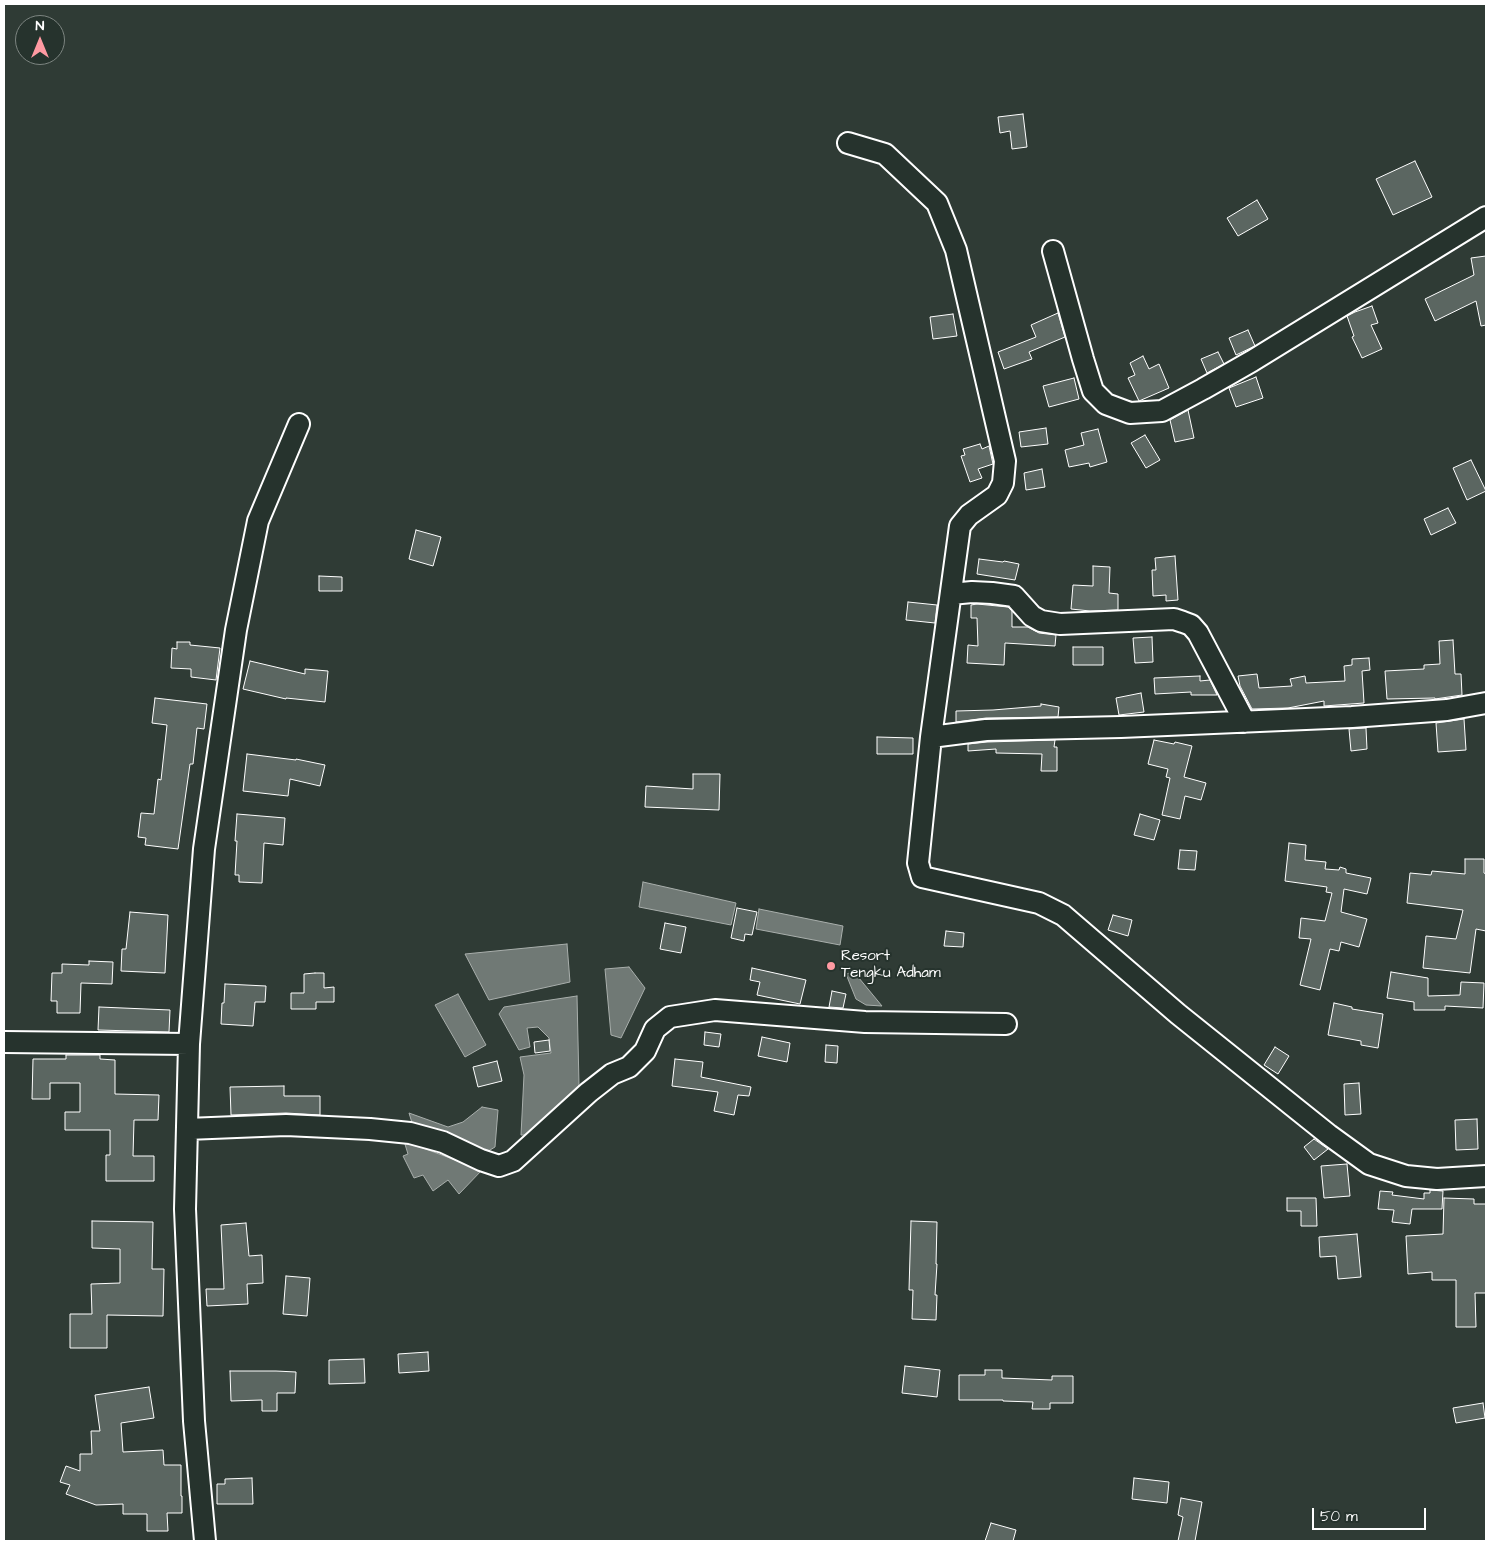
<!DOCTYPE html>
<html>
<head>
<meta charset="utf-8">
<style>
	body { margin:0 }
	#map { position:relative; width:1490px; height:1545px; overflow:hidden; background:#2f3b35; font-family:"Architects Daughter",sans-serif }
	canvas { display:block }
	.frame { position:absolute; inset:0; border:5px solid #fff; pointer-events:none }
	.north { position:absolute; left:15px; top:15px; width:50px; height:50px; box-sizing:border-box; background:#26332d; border:1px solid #7d8581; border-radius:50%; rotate:0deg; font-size:14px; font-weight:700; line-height:20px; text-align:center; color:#fff }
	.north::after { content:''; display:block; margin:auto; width:18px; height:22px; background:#ff9aa2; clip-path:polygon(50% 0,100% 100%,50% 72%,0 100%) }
	.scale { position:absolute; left:1312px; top:1508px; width:114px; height:22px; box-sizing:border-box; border:2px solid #fff; border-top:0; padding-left:6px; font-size:15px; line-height:18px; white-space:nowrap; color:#fff; -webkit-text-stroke:4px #26332d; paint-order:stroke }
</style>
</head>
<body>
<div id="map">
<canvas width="1490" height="1545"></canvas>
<div class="frame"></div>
<div class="north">N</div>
<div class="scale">50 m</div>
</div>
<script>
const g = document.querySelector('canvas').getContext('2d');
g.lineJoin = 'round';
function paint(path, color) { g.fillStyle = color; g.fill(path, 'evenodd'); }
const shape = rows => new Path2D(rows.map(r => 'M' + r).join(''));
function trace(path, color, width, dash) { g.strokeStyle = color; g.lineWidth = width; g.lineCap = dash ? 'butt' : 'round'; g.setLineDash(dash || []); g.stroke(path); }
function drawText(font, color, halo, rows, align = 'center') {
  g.font = font + ' "Architects Daughter",sans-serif'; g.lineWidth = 4; g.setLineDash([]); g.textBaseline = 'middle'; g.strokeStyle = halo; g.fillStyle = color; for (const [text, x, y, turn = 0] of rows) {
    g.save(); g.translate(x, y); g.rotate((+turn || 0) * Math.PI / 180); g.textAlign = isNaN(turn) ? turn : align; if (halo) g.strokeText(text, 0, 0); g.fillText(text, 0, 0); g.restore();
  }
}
const water = shape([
	[643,882,736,903,731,925,639,907,643,882],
	[759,909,843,926,840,945,756,929,759,909],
	[567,944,570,982,489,1000,465,954,567,944],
	[629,967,645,988,621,1038,611,1035,605,969,629,967],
	[854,972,882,1006,866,1005,856,999,846,974,854,972],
	[458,994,486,1045,465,1057,435,1005,458,994],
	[577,996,579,1085,527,1135,521,1135,524,1075,520,1057,551,1053,549,1038,538,1027,527,1028,530,1047,519,1050,499,1014,504,1007,577,996],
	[482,1107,498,1110,495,1147,485,1153,413,1126,409,1113,448,1127,463,1122,482,1107],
	[404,1141,482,1170,459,1194,448,1180,433,1191,423,1175,414,1178,403,1156,408,1154,404,1141]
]);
paint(water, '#707975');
trace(water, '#a9afac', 1);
const building = shape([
	[1023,114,1027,147,1012,149,1010,131,1000,133,998,117,1023,114],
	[1415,161,1432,197,1393,215,1376,179,1415,161],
	[1257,200,1268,219,1238,236,1227,218,1257,200],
	[1486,256,1486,325,1481,326,1476,301,1435,321,1425,299,1474,275,1471,258,1486,256],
	[1372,306,1378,323,1371,325,1382,349,1362,358,1352,337,1354,336,1347,316,1355,312,1372,306],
	[1058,313,1065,337,1029,352,1032,359,1004,369,998,352,1036,337,1031,325,1058,313],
	[953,314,957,336,933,339,930,317,953,314],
	[1248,330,1255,346,1236,355,1229,338,1248,330],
	[1218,352,1224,364,1207,373,1201,359,1218,352],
	[1143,356,1149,369,1159,364,1169,388,1139,401,1128,378,1135,375,1130,363,1143,356],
	[1256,377,1263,398,1236,407,1229,388,1256,377],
	[1074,378,1079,399,1049,407,1043,386,1074,378],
	[1188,410,1194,438,1175,442,1170,420,1188,410],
	[1046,428,1048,444,1021,447,1019,432,1046,428],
	[1098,429,1107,462,1090,467,1089,463,1069,467,1065,450,1084,445,1081,433,1098,429],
	[1145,435,1160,460,1146,468,1131,443,1145,435],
	[980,444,982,449,989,446,993,464,978,469,982,478,970,482,961,456,965,455,963,449,980,444],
	[1471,460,1486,491,1467,500,1453,468,1471,460],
	[1042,469,1045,487,1026,490,1024,473,1042,469],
	[1448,508,1456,523,1431,535,1424,519,1448,508],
	[416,530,441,537,433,566,409,559,416,530],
	[1175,556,1178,600,1166,601,1166,595,1153,596,1152,570,1156,570,1155,558,1175,556],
	[979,559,1003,562,1004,561,1019,564,1015,580,977,574,979,559],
	[1093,566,1110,567,1109,593,1118,594,1118,610,1090,611,1071,609,1073,585,1093,586,1093,566],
	[319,576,342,577,342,591,319,591,319,576],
	[908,602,937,605,935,623,906,620,908,602],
	[977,604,1008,607,1012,611,1012,627,1028,627,1039,633,1056,635,1055,646,1005,643,1004,665,967,663,968,645,978,646,977,618,971,618,971,605,977,604],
	[1152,637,1153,662,1135,663,1133,638,1152,637],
	[1453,640,1455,674,1461,674,1462,695,1435,699,1435,698,1387,699,1385,671,1424,669,1424,665,1440,664,1439,641,1453,640],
	[177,642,190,642,190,645,220,648,216,680,191,677,191,669,171,668,172,648,177,649,177,642],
	[1073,647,1103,647,1103,665,1073,665,1073,647],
	[1369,658,1370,670,1362,671,1364,703,1324,706,1324,701,1288,708,1252,709,1240,686,1238,676,1257,674,1259,688,1292,686,1290,679,1305,676,1306,683,1345,681,1344,666,1352,665,1352,659,1369,658],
	[250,661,305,674,305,669,328,671,325,702,286,698,286,699,243,689,250,661],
	[1200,676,1200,681,1210,680,1217,695,1191,695,1191,692,1155,694,1154,678,1200,676],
	[1141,693,1144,712,1119,715,1116,698,1141,693],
	[155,698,207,704,204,729,197,728,193,764,190,764,178,849,145,845,146,838,138,837,141,813,154,814,158,779,161,780,167,725,152,723,155,698],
	[1041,704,1059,707,1058,717,986,718,956,722,956,711,993,710,1041,706,1041,704],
	[1464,719,1466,750,1438,752,1436,723,1464,719],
	[1366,728,1367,749,1351,751,1349,729,1366,728],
	[877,737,913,738,913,754,877,754,877,737],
	[1055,740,1054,747,1057,747,1057,771,1041,771,1042,754,996,753,996,749,968,751,968,744,987,742,1055,740],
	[1154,740,1174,744,1175,742,1192,746,1184,777,1206,783,1201,800,1185,796,1180,819,1162,815,1170,778,1166,777,1168,769,1148,764,1154,740],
	[247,754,296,760,296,759,325,765,320,786,290,779,288,796,243,791,247,754],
	[693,774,720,774,719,810,645,807,646,786,693,789,693,774],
	[237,814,285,818,283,845,264,843,262,883,239,882,239,875,235,875,237,841,235,841,237,814],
	[1140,814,1160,820,1154,840,1134,835,1140,814],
	[1289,843,1306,845,1305,860,1326,862,1325,869,1339,870,1340,867,1346,869,1346,873,1371,878,1367,894,1344,889,1341,912,1367,919,1359,947,1341,942,1339,951,1330,949,1320,990,1300,985,1311,939,1299,938,1301,918,1325,921,1332,893,1326,892,1327,887,1285,881,1289,843],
	[1180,850,1197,851,1195,870,1178,869,1180,850],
	[1465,859,1484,859,1484,873,1486,874,1486,931,1476,929,1470,973,1423,968,1426,936,1456,939,1463,910,1407,903,1410,873,1431,875,1432,871,1465,874,1465,859],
	[737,908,757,912,752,935,745,934,744,941,731,938,737,908],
	[130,912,168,915,165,973,121,971,122,949,126,949,130,912],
	[1113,915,1132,920,1128,936,1108,930,1113,915],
	[665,923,686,927,681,953,660,949,665,923],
	[946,931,964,933,963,947,944,946,946,931],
	[89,961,113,962,112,984,81,983,80,1013,57,1013,57,1001,51,1001,52,973,62,973,62,964,89,965,89,961],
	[752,968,806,980,800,1004,757,995,760,982,750,980,752,968],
	[1391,972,1428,978,1428,996,1460,995,1461,982,1484,983,1483,1008,1445,1006,1445,1010,1414,1010,1414,1002,1387,998,1391,972],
	[315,973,324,973,324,988,334,987,334,1002,316,1002,316,1009,291,1009,291,993,304,993,304,974,315,973],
	[225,984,266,986,265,1002,255,1002,253,1026,221,1024,222,1003,224,1003,225,984],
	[832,991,846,994,843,1008,829,1007,832,991],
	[1334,1003,1352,1007,1352,1009,1383,1014,1378,1048,1361,1045,1361,1041,1328,1035,1334,1003],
	[99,1007,170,1010,169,1032,98,1030,99,1007],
	[705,1032,721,1034,719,1047,704,1045,705,1032],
	[762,1037,790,1043,787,1062,758,1056,762,1037],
	[549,1040,550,1051,535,1053,534,1042,549,1040],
	[826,1045,838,1046,837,1063,825,1062,826,1045],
	[1275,1047,1289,1056,1278,1074,1264,1065,1275,1047],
	[66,1055,100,1055,100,1059,115,1060,115,1094,159,1095,158,1120,134,1120,133,1156,154,1156,154,1181,106,1181,106,1155,110,1155,110,1130,65,1130,65,1112,80,1112,80,1083,50,1083,50,1099,32,1099,33,1059,66,1059,66,1055],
	[675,1059,703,1062,701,1077,751,1087,749,1096,738,1095,734,1115,714,1111,718,1092,672,1086,675,1059],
	[497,1061,502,1081,478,1087,473,1067,497,1061],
	[1359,1083,1361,1114,1345,1115,1344,1084,1359,1083],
	[284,1086,284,1096,320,1096,320,1115,286,1113,231,1115,230,1087,284,1086],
	[1477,1119,1478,1149,1456,1150,1455,1120,1477,1119],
	[1314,1139,1328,1149,1314,1160,1304,1147,1314,1139],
	[1347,1164,1350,1196,1324,1198,1321,1166,1347,1164],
	[1430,1190,1443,1191,1442,1209,1412,1209,1410,1224,1392,1222,1394,1210,1378,1209,1380,1191,1393,1192,1392,1195,1424,1199,1424,1193,1430,1193,1430,1190],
	[1287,1198,1316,1198,1317,1226,1301,1226,1301,1211,1287,1211,1287,1198],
	[1444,1198,1474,1199,1474,1204,1486,1204,1486,1293,1475,1293,1476,1327,1456,1327,1456,1280,1432,1280,1432,1272,1408,1274,1406,1236,1443,1234,1444,1198],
	[92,1221,153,1222,152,1269,164,1269,163,1316,107,1315,107,1348,70,1348,70,1314,92,1314,91,1284,120,1283,120,1249,92,1248,92,1221],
	[911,1221,937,1222,936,1264,937,1264,935,1295,937,1295,936,1320,912,1319,913,1290,909,1290,911,1221],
	[246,1223,249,1256,262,1255,263,1283,247,1284,248,1304,207,1306,206,1289,224,1289,221,1225,246,1223],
	[1357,1234,1361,1277,1338,1279,1336,1256,1320,1257,1319,1237,1357,1234],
	[286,1276,310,1278,307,1316,283,1314,286,1276],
	[428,1352,429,1371,399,1373,398,1354,428,1352],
	[364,1359,365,1383,329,1384,329,1360,364,1359],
	[905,1366,940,1370,937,1397,902,1393,905,1366],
	[985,1370,1002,1370,1002,1378,1052,1380,1052,1376,1073,1376,1073,1403,1050,1403,1050,1409,1032,1409,1033,1402,1003,1401,1003,1400,959,1400,959,1375,985,1375,985,1370],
	[230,1371,276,1371,296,1372,295,1393,277,1393,277,1411,262,1411,262,1400,231,1401,230,1371],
	[149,1387,154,1418,121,1423,123,1452,163,1450,164,1465,181,1465,181,1496,182,1496,182,1513,167,1513,168,1531,147,1531,147,1514,123,1514,123,1504,96,1505,66,1494,70,1485,60,1482,66,1466,80,1471,80,1454,92,1454,91,1431,100,1431,95,1395,149,1387],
	[1483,1403,1485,1418,1456,1423,1453,1408,1483,1403],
	[252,1478,253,1504,217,1504,217,1484,225,1484,225,1479,252,1478],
	[1134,1478,1169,1482,1167,1503,1132,1499,1134,1478],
	[1181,1498,1202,1502,1195,1541,1178,1541,1183,1517,1178,1515,1181,1498],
	[991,1523,1016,1530,1013,1541,985,1541,991,1523]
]);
paint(building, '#5b6661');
trace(building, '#fff', 1);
const minor = shape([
	[848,143,885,154,937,203,956,250,1005,461,1003,483,997,495,969,515,960,526,931,737,918,863,922,877,1039,903,1063,915,1178,1014,1329,1135,1369,1164,1406,1176,1437,1179,1486,1176],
	[1053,251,1083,359,1093,391,1106,404,1130,413,1162,411,1203,389,1252,361,1486,217],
	[951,594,972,592,992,593,1014,596,1032,616,1041,621,1060,624,1174,619,1183,622,1191,625,1198,633,1245,722],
	[931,737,986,730,1121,727,1352,717,1447,710,1486,703],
	[4,1042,189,1044],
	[187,1129,286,1125,370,1129,410,1133,443,1142,481,1160,499,1166,513,1161,589,1092,612,1074,629,1067,645,1051,655,1029,670,1017,715,1010,865,1022,1006,1024],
	[205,1541,194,1421,185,1209,189,1044,204,849,236,630,258,521,299,424]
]);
trace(minor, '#fff', 24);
trace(minor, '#26332d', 20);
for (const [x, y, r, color] of [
	[831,966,5,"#ff9aa2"]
]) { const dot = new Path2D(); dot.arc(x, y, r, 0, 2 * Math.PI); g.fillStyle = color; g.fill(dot); trace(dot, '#26332d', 2); }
drawText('15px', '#fff', '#26332d', [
	["Resort",841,957],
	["Tengku Adham",841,974]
], 'left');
</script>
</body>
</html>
